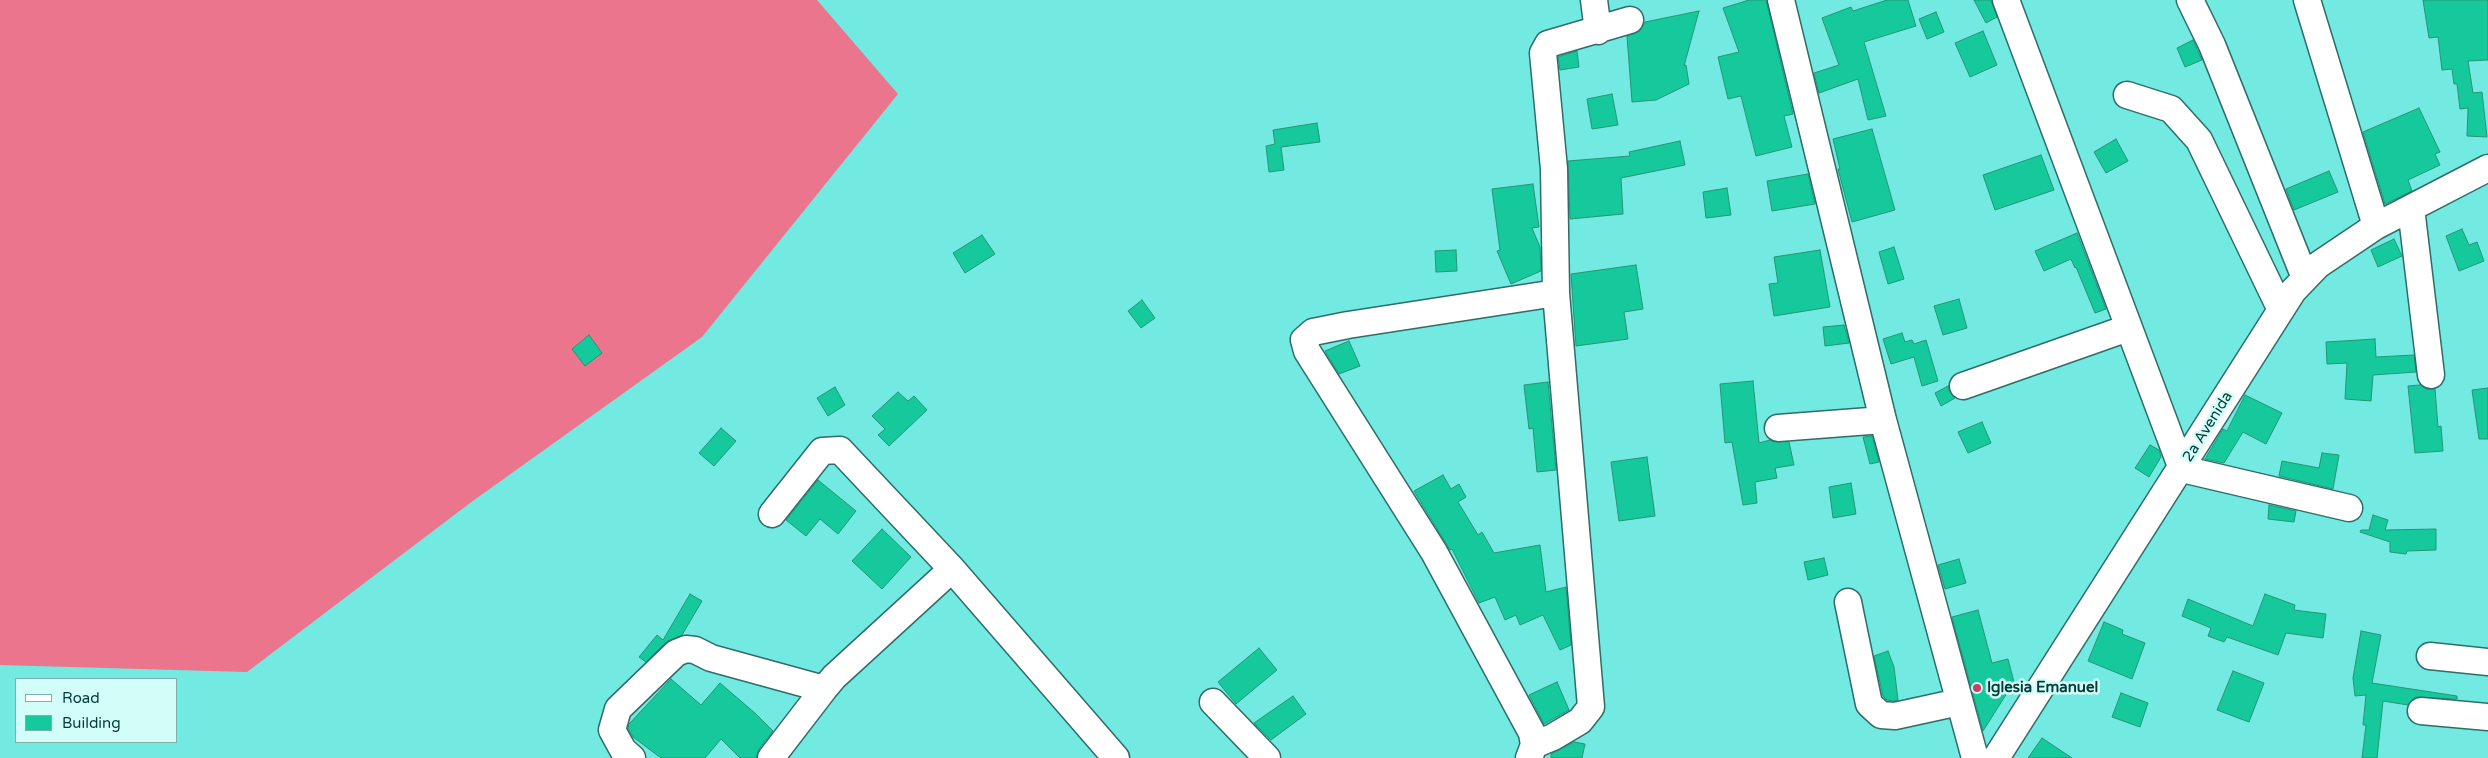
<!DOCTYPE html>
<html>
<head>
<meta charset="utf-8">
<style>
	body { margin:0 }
	#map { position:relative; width:2488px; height:758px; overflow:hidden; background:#72e9e1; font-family:"Varela Round",sans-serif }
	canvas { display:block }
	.legend { position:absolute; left:15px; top:678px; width:162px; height:65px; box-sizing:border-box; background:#d3fdf9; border:1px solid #7fafac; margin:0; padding:6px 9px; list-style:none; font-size:15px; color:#023b38 }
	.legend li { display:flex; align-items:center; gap:10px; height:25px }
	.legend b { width:25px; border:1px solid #7fafac }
</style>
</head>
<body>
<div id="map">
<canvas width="2488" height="758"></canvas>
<ul class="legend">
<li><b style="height:6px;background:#fff"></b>Road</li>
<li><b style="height:14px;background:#15c99d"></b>Building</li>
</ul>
</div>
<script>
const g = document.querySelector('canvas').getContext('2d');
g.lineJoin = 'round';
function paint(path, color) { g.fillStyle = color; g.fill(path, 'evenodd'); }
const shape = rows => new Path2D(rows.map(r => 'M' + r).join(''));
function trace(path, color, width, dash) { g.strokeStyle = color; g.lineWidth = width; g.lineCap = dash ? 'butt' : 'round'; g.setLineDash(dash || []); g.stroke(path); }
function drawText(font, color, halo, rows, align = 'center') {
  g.font = font + ' "Varela Round",sans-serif'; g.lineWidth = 5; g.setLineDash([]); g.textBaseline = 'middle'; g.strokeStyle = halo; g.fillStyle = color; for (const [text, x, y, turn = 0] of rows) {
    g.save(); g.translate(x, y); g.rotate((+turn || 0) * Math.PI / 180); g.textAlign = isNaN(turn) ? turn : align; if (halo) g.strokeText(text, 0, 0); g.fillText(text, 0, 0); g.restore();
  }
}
paint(shape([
	[0,0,817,0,898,94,702,337,470,503,247,672,0,665]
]), '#ea758c');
const building = shape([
	[1749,0,1766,0,1793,114,1784,116,1792,147,1756,156,1741,96,1728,99,1718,57,1739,52,1723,8,1749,0],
	[1887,0,1908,0,1916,26,1864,42,1886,116,1868,120,1858,79,1819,93,1814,73,1839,65,1822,18,1851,7,1853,11,1887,0],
	[1974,0,1991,0,1997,17,1986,23,1974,0],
	[2423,0,2488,0,2488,60,2468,61,2473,93,2482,92,2487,137,2467,136,2468,108,2460,109,2457,84,2454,84,2452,69,2442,70,2438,37,2429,38,2423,0],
	[1699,11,1684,66,1686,65,1689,84,1656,100,1632,102,1627,36,1640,31,1645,22,1699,11],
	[1936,12,1944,32,1927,39,1919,19,1936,12],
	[1983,31,1997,65,1970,77,1955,43,1983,31],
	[2193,40,2202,60,2185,67,2177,48,2193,40],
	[1577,51,1579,67,1560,70,1558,57,1577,51],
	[1612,94,1618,125,1592,129,1587,99,1612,94],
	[2419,108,2440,152,2435,154,2440,165,2408,180,2412,191,2385,204,2363,132,2419,108],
	[1317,123,1320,142,1281,147,1284,170,1269,172,1266,146,1275,144,1273,130,1317,123],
	[1872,129,1895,210,1852,222,1838,169,1840,169,1833,139,1872,129],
	[2116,139,2128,161,2106,173,2094,152,2116,139],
	[1680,141,1685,165,1621,178,1623,214,1570,219,1568,161,1630,156,1629,152,1680,141],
	[2041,155,2054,190,1995,210,1983,175,2041,155],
	[2329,171,2338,192,2294,210,2286,189,2329,171],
	[1808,174,1815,204,1772,211,1767,181,1808,174],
	[1533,184,1539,227,1532,228,1540,247,1541,271,1511,284,1497,251,1500,250,1492,189,1533,184],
	[1727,188,1731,215,1706,218,1703,192,1727,188],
	[2462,229,2469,245,2477,242,2484,261,2459,271,2446,236,2462,229],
	[2077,233,2106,309,2095,313,2076,267,2075,268,2071,259,2044,271,2035,251,2077,233],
	[982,235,995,254,965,273,953,253,982,235],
	[2394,239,2402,256,2378,267,2371,250,2394,239],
	[1894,247,1904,279,1888,284,1879,252,1894,247],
	[1456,250,1457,271,1436,272,1435,251,1456,250],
	[1820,250,1830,307,1774,316,1769,284,1778,283,1774,257,1820,250],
	[1636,265,1643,309,1624,312,1628,339,1576,346,1571,274,1636,265],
	[1959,299,1967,328,1943,335,1934,306,1959,299],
	[1142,300,1155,318,1141,328,1128,311,1142,300],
	[1844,325,1849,343,1825,346,1823,327,1844,325],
	[1902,333,1905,342,1912,340,1914,344,1926,340,1938,381,1922,386,1914,357,1891,364,1883,339,1902,333],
	[589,335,602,353,585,366,572,349,589,335],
	[2375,339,2376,357,2414,355,2416,372,2373,375,2371,401,2345,399,2347,363,2327,364,2326,342,2375,339],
	[1349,341,1360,366,1339,374,1325,351,1349,341],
	[1753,381,1759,443,1770,440,1789,442,1794,465,1775,468,1777,478,1755,482,1757,503,1743,505,1732,442,1725,443,1720,384,1753,381],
	[1548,382,1556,470,1537,472,1533,428,1529,429,1524,385,1548,382],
	[2420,385,2426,389,2435,389,2438,427,2441,426,2443,451,2415,453,2408,386,2420,385],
	[1948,386,1949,391,1955,398,1941,406,1935,393,1948,386],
	[835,387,845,405,828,416,817,398,835,387],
	[2488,388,2488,439,2479,439,2472,390,2488,388],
	[898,392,908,401,914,396,927,410,889,446,878,435,885,429,872,416,898,392],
	[2245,395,2282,413,2266,444,2243,432,2224,463,2205,459,2223,429,2227,431,2245,395],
	[1982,422,1991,443,1968,453,1958,432,1982,422],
	[721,428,736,441,714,466,699,453,721,428],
	[1872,436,1879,462,1870,464,1863,437,1872,436],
	[2150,445,2159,450,2161,457,2149,477,2135,468,2150,445],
	[2322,453,2339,455,2333,489,2279,476,2282,461,2319,468,2322,453],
	[1647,457,1655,516,1619,521,1611,462,1647,457],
	[1443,475,1451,489,1459,484,1466,497,1458,502,1478,535,1482,532,1494,553,1540,545,1546,592,1566,587,1571,645,1560,650,1543,615,1520,625,1516,615,1505,620,1495,597,1479,603,1452,549,1450,550,1414,491,1443,475],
	[818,480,856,511,838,534,820,519,806,536,786,520,818,480],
	[1851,483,1856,514,1833,518,1829,487,1851,483],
	[2269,505,2296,511,2294,522,2268,519,2269,505],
	[2373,515,2388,520,2385,530,2436,529,2436,550,2407,551,2406,554,2390,552,2390,542,2360,532,2361,530,2369,530,2373,515],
	[882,529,911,557,882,589,852,561,882,529],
	[1824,558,1828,575,1808,580,1804,562,1824,558],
	[1959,559,1966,583,1945,589,1938,565,1959,559],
	[690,594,702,601,682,635,666,642,646,662,639,657,657,635,663,640,690,594],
	[2265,594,2295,605,2294,610,2326,614,2323,638,2286,633,2278,655,2227,637,2224,642,2208,636,2211,628,2182,616,2188,599,2253,626,2265,594],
	[1978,610,1992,663,2008,659,2014,682,1983,731,1952,617,1978,610],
	[2104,622,2123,630,2122,634,2145,643,2132,679,2088,661,2104,622],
	[2361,631,2381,635,2372,683,2457,696,2457,699,2415,697,2408,705,2383,701,2377,758,2362,758,2366,725,2363,725,2366,695,2355,696,2353,678,2361,631],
	[1259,648,1277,670,1236,704,1218,682,1259,648],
	[1888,651,1894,667,1898,700,1894,701,1887,700,1883,696,1874,656,1888,651],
	[2233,671,2264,683,2249,722,2217,710,2233,671],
	[671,679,701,705,720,683,756,714,773,731,759,749,756,758,740,758,721,739,705,758,661,758,633,737,628,728,629,724,671,679],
	[1557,682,1569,710,1544,724,1529,695,1557,682],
	[2121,693,2148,703,2140,727,2112,717,2121,693],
	[1293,696,1306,714,1271,740,1254,723,1293,696],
	[2042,738,2072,758,2028,758,2042,738],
	[1574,742,1585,744,1582,758,1551,758,1551,754,1574,742]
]);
paint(building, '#15c99d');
trace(building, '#259575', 1);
const minor = shape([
	[1594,0,1598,31],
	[1781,0,1883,420,1975,758],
	[2006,0,2182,469,2349,508],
	[2190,0,2212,45,2305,278],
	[2307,0,2376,226],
	[2127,95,2171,109,2199,140,2281,310],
	[2411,208,2431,375],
	[1963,386,2128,328],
	[1778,428,1883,420],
	[772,514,822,451,840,450,952,569,1116,758],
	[1848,602,1869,704,1881,715,1895,716,1959,702],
	[2430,656,2488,662],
	[1213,702,1267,758],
	[2421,711,2488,717],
	[1534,745,1553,737,1580,721,1591,707,1556,293,1554,169,1543,53,1548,44,1630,20],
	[632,758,623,750,612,730,618,709,676,653,686,649,695,650,711,658,824,689,834,677,952,569],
	[771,758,824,689],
	[1529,758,1534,745,1532,733,1434,552,1307,351,1304,340,1313,332,1348,325,1556,293],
	[1996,758,2293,291,2318,265,2376,226,2488,168]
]);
trace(minor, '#2e6d69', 29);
trace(minor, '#fff', 26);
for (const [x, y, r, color] of [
	[1977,688,5,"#cd3e63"]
]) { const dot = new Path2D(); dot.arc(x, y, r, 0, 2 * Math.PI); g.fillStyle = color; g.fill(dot); trace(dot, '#d3fdf9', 2); }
drawText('15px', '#023b38', '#d3fdf9', [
	["2a Avenida",2208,427,-58]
]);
drawText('bold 15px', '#023b38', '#d3fdf9', [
	["Iglesia Emanuel",1987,688]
], 'left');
</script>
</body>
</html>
